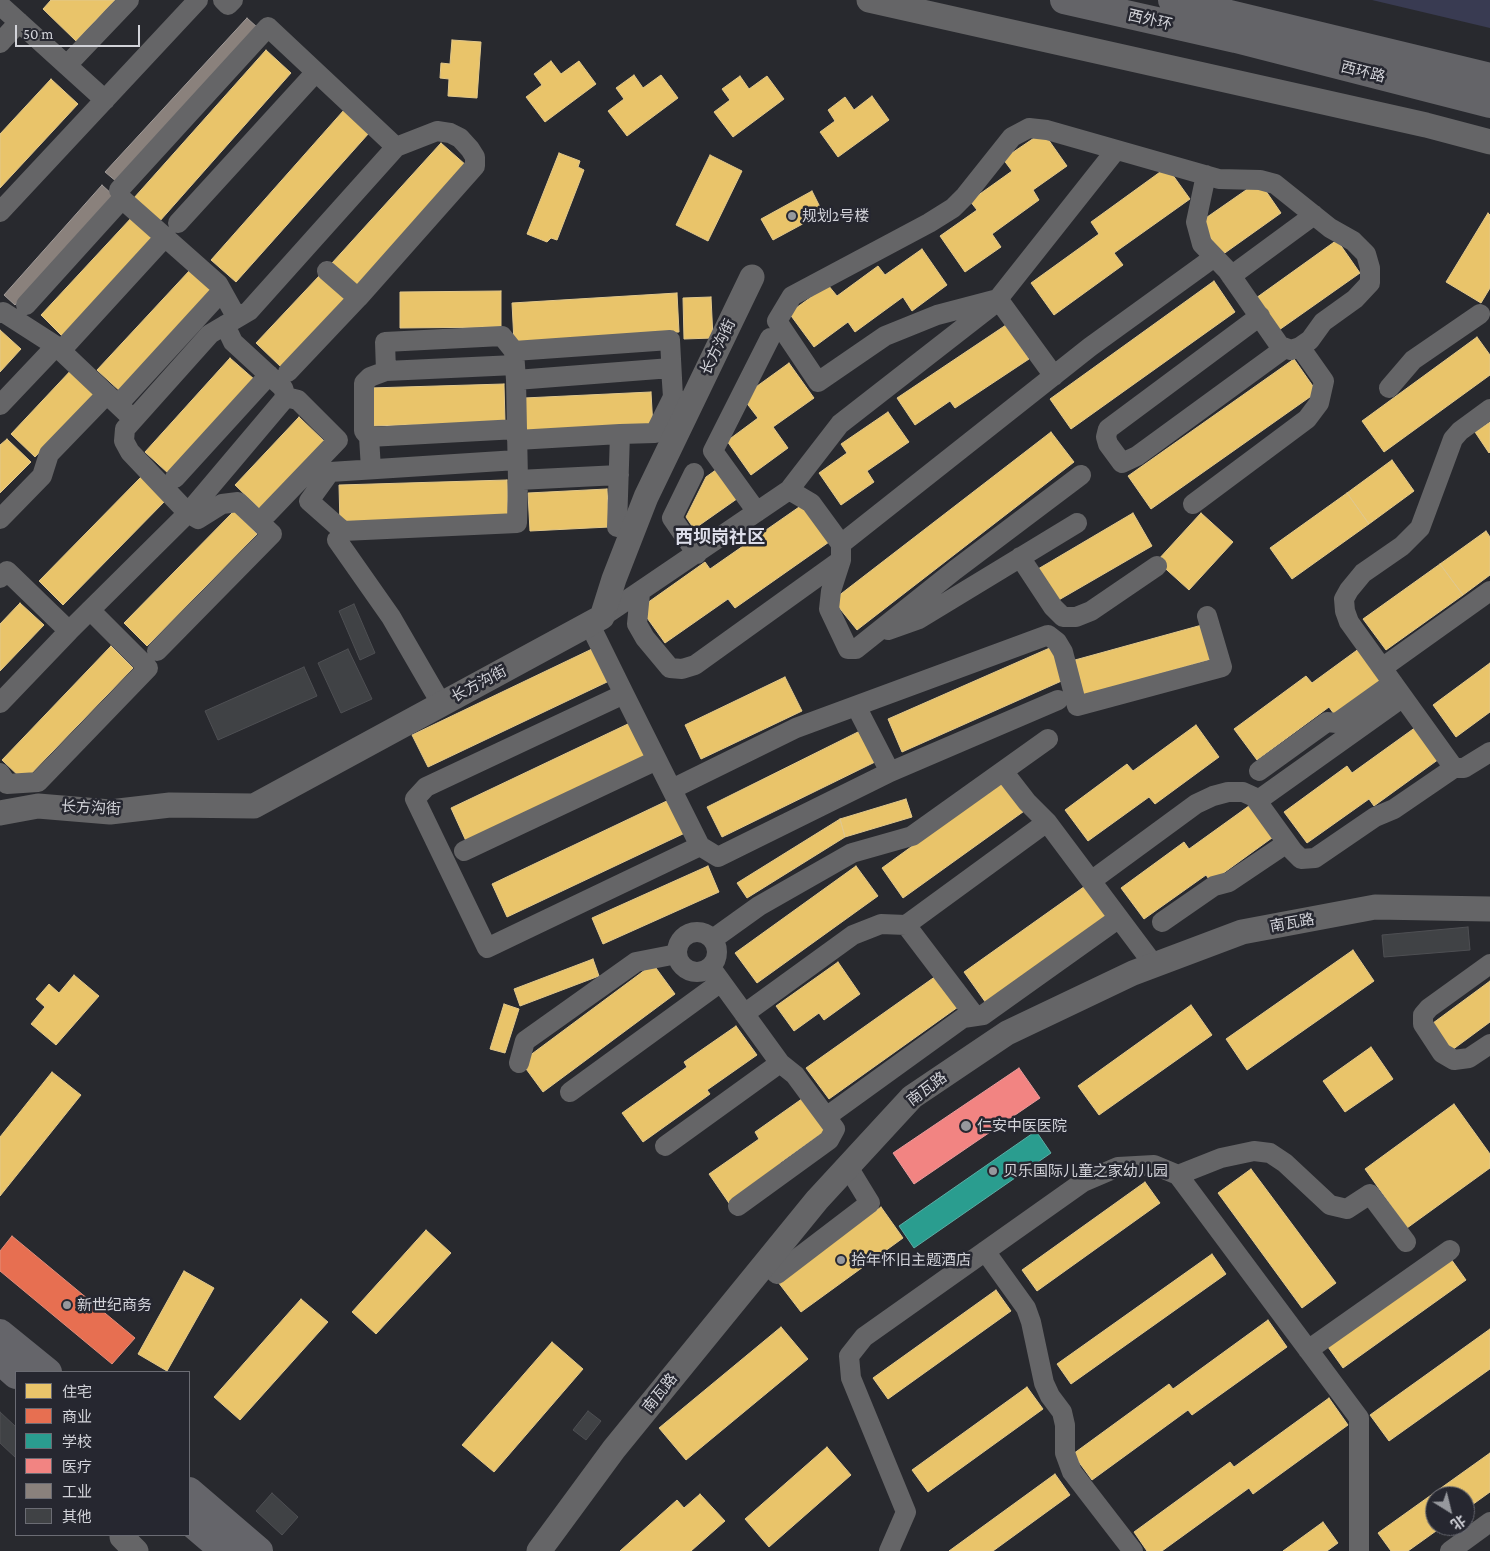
<!DOCTYPE html>
<html>
<head>
<meta charset="utf-8">
<style>
	body { margin:0 }
	#map { position:relative; width:1490px; height:1551px; overflow:hidden; background:#28292e; font-family:"Crimson Pro","Noto Sans SC",serif }
	canvas { display:block }
	.legend { position:absolute; left:15px; top:1371px; width:175px; height:165px; box-sizing:border-box; background:#262730; border:1px solid #6b6c74; margin:0; padding:6px 9px; list-style:none; font-size:15px; color:#d2d3d9 }
	.legend li { display:flex; align-items:center; gap:10px; height:25px }
	.legend b { width:25px; border:1px solid #6b6c74 }
	.north { position:absolute; left:1425px; top:1486px; width:50px; height:50px; box-sizing:border-box; background:#262730; border:1px solid #6b6c74; border-radius:50%; rotate:144deg; font-size:14px; font-weight:700; line-height:20px; text-align:center; color:#d2d3d9 }
	.north::after { content:''; display:block; margin:auto; width:18px; height:22px; background:#96989d; clip-path:polygon(50% 0,100% 100%,50% 72%,0 100%) }
	.scale { position:absolute; left:15px; top:25px; width:125px; height:22px; box-sizing:border-box; border:2px solid #d2d3d9; border-top:0; padding-left:6px; font-size:15px; line-height:18px; white-space:nowrap; color:#d2d3d9; -webkit-text-stroke:4px #262730; paint-order:stroke }
</style>
</head>
<body>
<div id="map">
<canvas width="1490" height="1551"></canvas>
<ul class="legend">
<li><b style="height:14px;background:#e9c46a"></b>住宅</li>
<li><b style="height:14px;background:#e76f51"></b>商业</li>
<li><b style="height:14px;background:#2a9d8f"></b>学校</li>
<li><b style="height:14px;background:#f28482"></b>医疗</li>
<li><b style="height:14px;background:#8a817c"></b>工业</li>
<li><b style="height:14px;background:#404245"></b>其他</li>
</ul>
<div class="north">北</div>
<div class="scale">50 m</div>
</div>
<script>
const g = document.querySelector('canvas').getContext('2d');
g.lineJoin = 'round';
function paint(path, color) { g.fillStyle = color; g.fill(path, 'evenodd'); }
const shape = rows => new Path2D(rows.map(r => 'M' + r).join(''));
function trace(path, color, width, dash) { g.strokeStyle = color; g.lineWidth = width; g.lineCap = dash ? 'butt' : 'round'; g.setLineDash(dash || []); g.stroke(path); }
function drawText(font, color, halo, rows, align = 'center') {
  g.font = font + ' "Crimson Pro","Noto Sans SC",serif'; g.lineWidth = 5; g.setLineDash([]); g.textBaseline = 'middle'; g.strokeStyle = halo; g.fillStyle = color; for (const [text, x, y, turn = 0] of rows) {
    g.save(); g.translate(x, y); g.rotate((+turn || 0) * Math.PI / 180); g.textAlign = isNaN(turn) ? turn : align; if (halo) g.strokeText(text, 0, 0); g.fillText(text, 0, 0); g.restore();
  }
}
paint(shape([
	[1372,0,1490,0,1490,28]
]), '#393b52');
const homes = shape([
	[51,0,115,0,76,41,43,9,51,0],
	[452,40,481,42,477,98,448,96,449,79,440,78,441,63,450,64,452,40],
	[266,50,291,73,159,222,133,199,266,50],
	[551,61,561,74,579,61,596,84,545,122,526,97,542,85,534,74,551,61],
	[634,75,643,88,661,75,678,98,627,136,608,111,624,99,616,88,634,75],
	[740,76,749,89,767,76,784,99,733,137,714,112,730,100,722,89,740,76],
	[51,79,78,104,0,188,0,134,51,79],
	[872,96,889,120,838,157,820,132,835,121,828,110,845,97,854,110,872,96],
	[344,110,369,133,236,282,211,260,344,110],
	[1043,132,1067,166,1033,190,1039,200,992,234,1001,247,965,272,940,236,977,210,970,201,1012,171,1003,159,1043,132],
	[441,143,467,166,358,286,332,263,441,143],
	[559,153,580,161,578,167,584,170,557,240,551,238,547,242,527,234,559,153],
	[710,155,742,171,708,241,676,225,710,155],
	[1167,167,1190,199,1114,253,1123,265,1054,315,1031,283,1099,234,1091,222,1167,167],
	[1259,181,1281,213,1222,255,1200,222,1259,181],
	[812,191,823,213,773,240,761,219,812,191],
	[1488,213,1490,215,1490,288,1481,303,1446,282,1488,213],
	[133,216,158,239,65,339,41,315,133,216],
	[1337,240,1360,273,1279,330,1256,298,1337,240],
	[922,249,947,285,912,311,903,297,855,332,848,322,814,347,789,313,828,285,837,296,878,266,885,275,922,249],
	[190,270,215,293,122,393,97,370,190,270],
	[320,275,345,299,281,367,256,343,320,275],
	[1214,281,1235,312,1071,429,1050,399,1214,281],
	[501,291,501,327,400,328,400,292,501,291],
	[677,293,679,332,514,342,512,303,677,293],
	[711,297,713,338,684,339,683,298,711,297],
	[1006,325,1029,359,955,408,950,401,915,425,897,398,1006,325],
	[0,330,21,349,0,372,0,330],
	[1477,337,1490,355,1490,375,1384,452,1362,421,1477,337],
	[230,358,255,380,169,474,145,452,230,358],
	[1294,359,1317,392,1151,509,1128,476,1294,359],
	[789,363,814,398,773,427,788,448,751,475,727,441,758,418,742,397,789,363],
	[74,367,98,390,35,457,11,434,74,367],
	[504,384,505,422,371,426,370,388,504,384],
	[651,392,653,428,526,433,524,398,651,392],
	[888,412,909,442,867,471,874,482,841,505,819,473,847,453,841,444,888,412],
	[299,417,324,441,260,509,235,485,299,417],
	[1490,422,1490,452,1489,453,1475,432,1490,422],
	[1051,432,1074,462,857,630,833,600,1051,432],
	[7,439,31,462,0,493,0,445,7,439],
	[1392,460,1414,491,1369,524,1347,493,1392,460],
	[720,467,741,496,694,529,686,517,706,477,720,467],
	[141,477,165,501,63,605,39,581,141,477],
	[507,480,508,520,340,525,339,485,507,480],
	[607,489,609,527,530,531,528,493,607,489],
	[1347,493,1369,524,1292,579,1270,548,1347,493],
	[802,505,829,542,735,608,728,599,665,643,640,608,705,562,710,569,802,505],
	[234,511,257,534,147,646,124,623,234,511],
	[1133,513,1152,546,1057,601,1038,569,1133,513],
	[1201,513,1233,542,1189,590,1157,561,1201,513],
	[1486,531,1490,537,1490,575,1463,595,1440,564,1486,531],
	[1440,564,1463,595,1386,650,1363,619,1440,564],
	[20,603,44,625,0,671,0,624,20,603],
	[1202,625,1212,659,1084,695,1075,660,1202,625],
	[111,646,133,668,24,781,2,760,111,646],
	[1052,647,1066,679,902,752,888,719,1052,647],
	[1360,648,1383,679,1334,714,1329,707,1257,760,1234,729,1306,676,1312,683,1360,648],
	[592,649,607,682,428,767,412,735,592,649],
	[1490,663,1490,712,1456,737,1433,705,1490,663],
	[785,677,802,711,701,759,685,725,785,677],
	[630,723,646,756,466,841,451,808,630,723],
	[1196,725,1219,757,1155,804,1149,797,1088,841,1065,810,1127,764,1133,771,1196,725],
	[1416,727,1439,759,1374,806,1369,799,1307,843,1284,812,1347,766,1352,773,1416,727],
	[860,731,875,762,722,837,707,807,860,731],
	[1005,779,1027,809,903,898,882,868,1005,779],
	[671,799,687,832,507,917,492,884,671,799],
	[906,799,912,817,845,837,840,819,906,799],
	[1253,803,1276,835,1211,882,1206,875,1144,919,1121,888,1184,842,1189,849,1253,803],
	[840,819,845,837,747,898,737,883,840,819],
	[708,866,719,892,603,944,592,918,708,866],
	[856,866,878,896,757,983,735,953,856,866],
	[1088,884,1109,914,986,1003,964,972,1088,884],
	[1353,950,1374,981,1247,1070,1226,1039,1353,950],
	[593,959,599,976,520,1006,514,989,593,959],
	[838,962,860,994,824,1020,819,1013,794,1031,776,1006,838,962],
	[653,964,675,994,543,1092,521,1062,653,964],
	[74,975,99,996,56,1045,31,1024,45,1007,36,999,49,984,59,993,74,975],
	[936,976,958,1007,829,1099,806,1068,936,976],
	[1490,981,1490,1022,1448,1053,1429,1026,1490,981],
	[504,1004,519,1009,505,1053,490,1049,504,1004],
	[1191,1005,1212,1035,1099,1115,1078,1086,1191,1005],
	[736,1026,757,1055,707,1090,710,1094,643,1142,622,1113,687,1067,684,1062,736,1026],
	[1371,1047,1393,1079,1345,1112,1323,1081,1371,1047],
	[52,1072,81,1095,0,1196,0,1137,52,1072],
	[806,1096,829,1128,780,1163,784,1169,731,1206,709,1174,759,1139,755,1132,806,1096],
	[1454,1104,1490,1154,1490,1168,1407,1228,1365,1169,1454,1104],
	[1251,1169,1336,1283,1302,1308,1218,1193,1251,1169],
	[1145,1182,1160,1203,1037,1291,1022,1270,1145,1182],
	[881,1207,903,1238,801,1312,778,1282,881,1207],
	[426,1230,451,1253,376,1334,352,1312,426,1230],
	[1212,1254,1226,1274,1071,1384,1057,1364,1212,1254],
	[1451,1259,1466,1280,1343,1368,1328,1347,1451,1259],
	[184,1271,214,1288,167,1371,138,1354,184,1271],
	[996,1290,1011,1311,888,1399,873,1378,996,1290],
	[301,1299,328,1322,240,1420,214,1397,301,1299],
	[1268,1320,1287,1347,1192,1415,1188,1410,1092,1480,1073,1454,1169,1384,1173,1389,1268,1320],
	[781,1327,808,1359,686,1460,659,1428,781,1327],
	[1490,1329,1490,1369,1389,1441,1370,1415,1490,1329],
	[552,1342,583,1369,494,1472,462,1445,552,1342],
	[1027,1387,1043,1409,928,1492,912,1470,1027,1387],
	[1329,1398,1348,1425,1253,1494,1249,1488,1162,1551,1147,1551,1134,1532,1230,1462,1234,1467,1329,1398],
	[827,1447,851,1475,769,1547,745,1519,827,1447],
	[1490,1453,1490,1492,1465,1510,1465,1496,1435,1496,1435,1526,1443,1526,1408,1551,1391,1551,1378,1533,1490,1453],
	[1055,1474,1070,1495,993,1551,949,1551,1055,1474],
	[700,1494,725,1521,691,1551,620,1551,677,1500,684,1508,700,1494],
	[1323,1522,1338,1543,1327,1551,1283,1551,1323,1522]
]);
paint(homes, '#e9c46a');
trace(homes, '#e2c88b', 1);
const shops = shape([
	[12,1236,135,1338,112,1364,0,1271,0,1251,12,1236]
]);
paint(shops, '#e76f51');
trace(shops, '#e18d7a', 1);
const schools = shape([
	[1036,1131,1051,1153,914,1248,899,1226,1036,1131]
]);
paint(schools, '#2a9d8f');
trace(schools, '#5cada5', 1);
const health = shape([
	[1019,1068,1040,1098,914,1184,893,1153,1019,1068]
]);
paint(health, '#f28482');
trace(health, '#e89c9c', 1);
const industry = shape([
	[247,18,258,28,117,182,105,172,247,18],
	[102,185,113,195,15,305,4,295,102,185]
]);
paint(industry, '#8a817c');
trace(industry, '#a09a98', 1);
const building = shape([
	[354,604,375,653,360,660,339,611,354,604],
	[348,649,372,699,341,713,318,663,348,649],
	[304,667,317,696,218,740,205,711,304,667],
	[1468,927,1470,950,1384,957,1382,935,1468,927],
	[588,1411,601,1421,586,1440,573,1430,588,1411],
	[0,1412,16,1427,16,1458,0,1443,0,1412],
	[272,1493,298,1517,282,1535,256,1511,272,1493]
]);
paint(building, '#404245');
trace(building, '#4e4f53', 1);
trace(shape([
	[223,0,228,5,233,0],
	[0,5,105,100],
	[0,43,19,22],
	[67,65,129,0],
	[119,190,268,27,316,72],
	[0,212,198,0],
	[327,271,358,298],
	[1231,276,1314,215],
	[26,305,122,199,218,284,237,318],
	[0,313,3,312,56,346],
	[1260,316,1108,429,1106,437,1108,444,1122,463,1137,456,1285,348],
	[670,340,673,397,671,368,516,380,514,351,670,340],
	[67,344,165,237],
	[514,351,502,336,385,342,386,371,515,365],
	[288,372,358,298,475,166,475,157,470,149,460,138,450,133,437,131,396,147],
	[1054,376,998,299,937,315,885,336,818,382,777,321,792,296,929,223,953,208,965,196,1012,137,1029,128,1047,130,1219,179,1260,180,1275,184,1330,228,1353,241,1366,254,1370,268,1370,283,1355,299,1323,322,1310,340,1300,347,1291,350,1280,346,1227,270,1202,244,1196,222,1206,175],
	[516,380,518,480,619,475],
	[1389,388,1413,360,1480,314],
	[124,398,222,291],
	[0,405,56,346,133,419],
	[369,437,364,431,364,383,370,377,386,371],
	[517,440,620,434],
	[517,460,330,472,309,501,343,531,517,523,518,480],
	[371,469,369,437,517,429],
	[694,473,672,518,697,554],
	[175,478,269,375],
	[789,490,811,503,841,544,841,560,831,591,829,609,848,649,856,649,955,570,1081,475],
	[1193,504,1307,419,1319,403,1324,381,1300,347],
	[757,512,713,451,770,338],
	[267,514,338,440,298,400,286,397],
	[0,519,42,476,49,454,107,394],
	[617,527,620,434,655,433,673,397,685,404],
	[337,540,391,617,442,705],
	[841,544,1090,347,1213,258],
	[1020,557,1053,607,1063,617,1076,617,1091,611,1157,566],
	[0,578,7,571,69,631,188,513,130,452,124,441,125,429,210,334,249,311,396,147,316,72,178,223],
	[640,593,637,624,645,638,670,668,682,669,695,665,841,560],
	[602,617,789,490,840,424,994,304,1116,150],
	[590,625,624,694,700,846,487,948,415,799,426,787,624,694],
	[888,630,919,619,1077,523],
	[157,651,272,534,238,502,222,504,198,519,188,513,286,397,283,388,233,342,225,325],
	[1382,668,1490,591],
	[0,703,69,631],
	[856,706,890,772],
	[1454,768,1349,622,1345,611,1344,599,1349,590,1363,573,1402,546,1420,528,1453,439,1460,431,1490,409],
	[1003,771,1027,802,1047,822,1154,965],
	[1259,771,1327,722,1337,723,1393,683],
	[0,773,7,784,38,782,148,668,90,610],
	[672,789,796,728,1048,635,1057,642,1063,652,1077,706,1222,667,1207,616],
	[1257,801,1403,697],
	[700,846,718,857,890,772,1058,700],
	[464,851,657,760],
	[1091,881,1196,804,1213,796,1228,792,1243,792,1254,797,1293,851,1301,859,1315,858,1375,817,1394,809,1454,768,1464,768,1490,752],
	[1162,922,1214,886,1229,882,1287,843],
	[906,925,975,1016],
	'677 952a20 20 0 1 1 40 0a20 20 0 1 1-40 0Z',
	[713,939,759,906,852,853,912,836,1048,739],
	[1490,964,1429,1008,1423,1015,1423,1024,1442,1053,1454,1060,1469,1058,1490,1044],
	[711,968,780,1063,795,1075,835,1129,829,1140,738,1206],
	[744,1014,853,935,881,924,906,925,1047,822],
	[519,1063,525,1041,636,962,677,954],
	[570,1092,721,982],
	[826,1117,963,1018,983,1015,1119,918],
	[665,1146,780,1063],
	[1178,1175,1221,1158,1254,1151,1270,1153,1285,1163,1330,1205,1347,1209,1370,1194,1406,1242],
	[985,1251,1026,1308,1031,1322,1044,1383,1050,1396,1062,1412,1065,1425,1065,1453,1072,1472,1133,1551],
	[766,1263,777,1274,870,1203,848,1167],
	[1308,1350,1450,1250],
	[889,1551,906,1512,851,1378,849,1356,864,1337,1083,1182,1118,1167,1154,1165,1178,1175,1359,1418,1359,1551],
	[1450,1551,1490,1522]
]), '#656567', 20);
trace(shape([
	[869,0,1426,125,1490,142],
	[0,813,38,806,110,812,170,805,254,806,602,617,614,579,646,497,752,277],
	[122,1535,122,1537,136,1551],
	[539,1551,614,1449,817,1200,912,1097,1007,1033,1133,973,1242,932,1375,907,1490,909]
]), '#656567', 25);
trace(shape([
	[0,1333,48,1372],
	[0,1361,16,1375],
	[189,1491,259,1551],
	[189,1521,224,1551]
]), '#65656a', 28);
trace(shape([
	[1064,0,1236,39,1490,104],
	[1172,0,1490,77]
]), '#646468', 28);
for (const [x, y, r, color] of [
	[792,216,5,"#96989d"],
	[966,1126,6,"#96989d"],
	[993,1171,5,"#96989d"],
	[841,1260,5,"#96989d"],
	[67,1305,5,"#96989d"]
]) { const dot = new Path2D(); dot.arc(x, y, r, 0, 2 * Math.PI); g.fillStyle = color; g.fill(dot); trace(dot, '#262730', 2); }
drawText('15px', '#d2d3d9', '#262730', [
	["西外环",1150,20,13],
	["西环路",1363,72,14],
	["长方沟街",718,347,-64],
	["长方沟街",479,684,-28],
	["长方沟街",91,808,3],
	["南瓦路",1292,923,-10],
	["南瓦路",927,1089,-37],
	["南瓦路",660,1393,-51]
]);
drawText('15px', '#d2d3d9', '#262730', [
	["规划2号楼",802,216],
	["仁安中医医院",977,1126],
	["贝乐国际儿童之家幼儿园",1003,1171],
	["拾年怀旧主题酒店",851,1260],
	["新世纪商务",77,1305]
], 'left');
drawText('bold 18px', '#dddeea', '#262730', [
	["西坝岗社区",720,537]
]);
</script>
</body>
</html>
